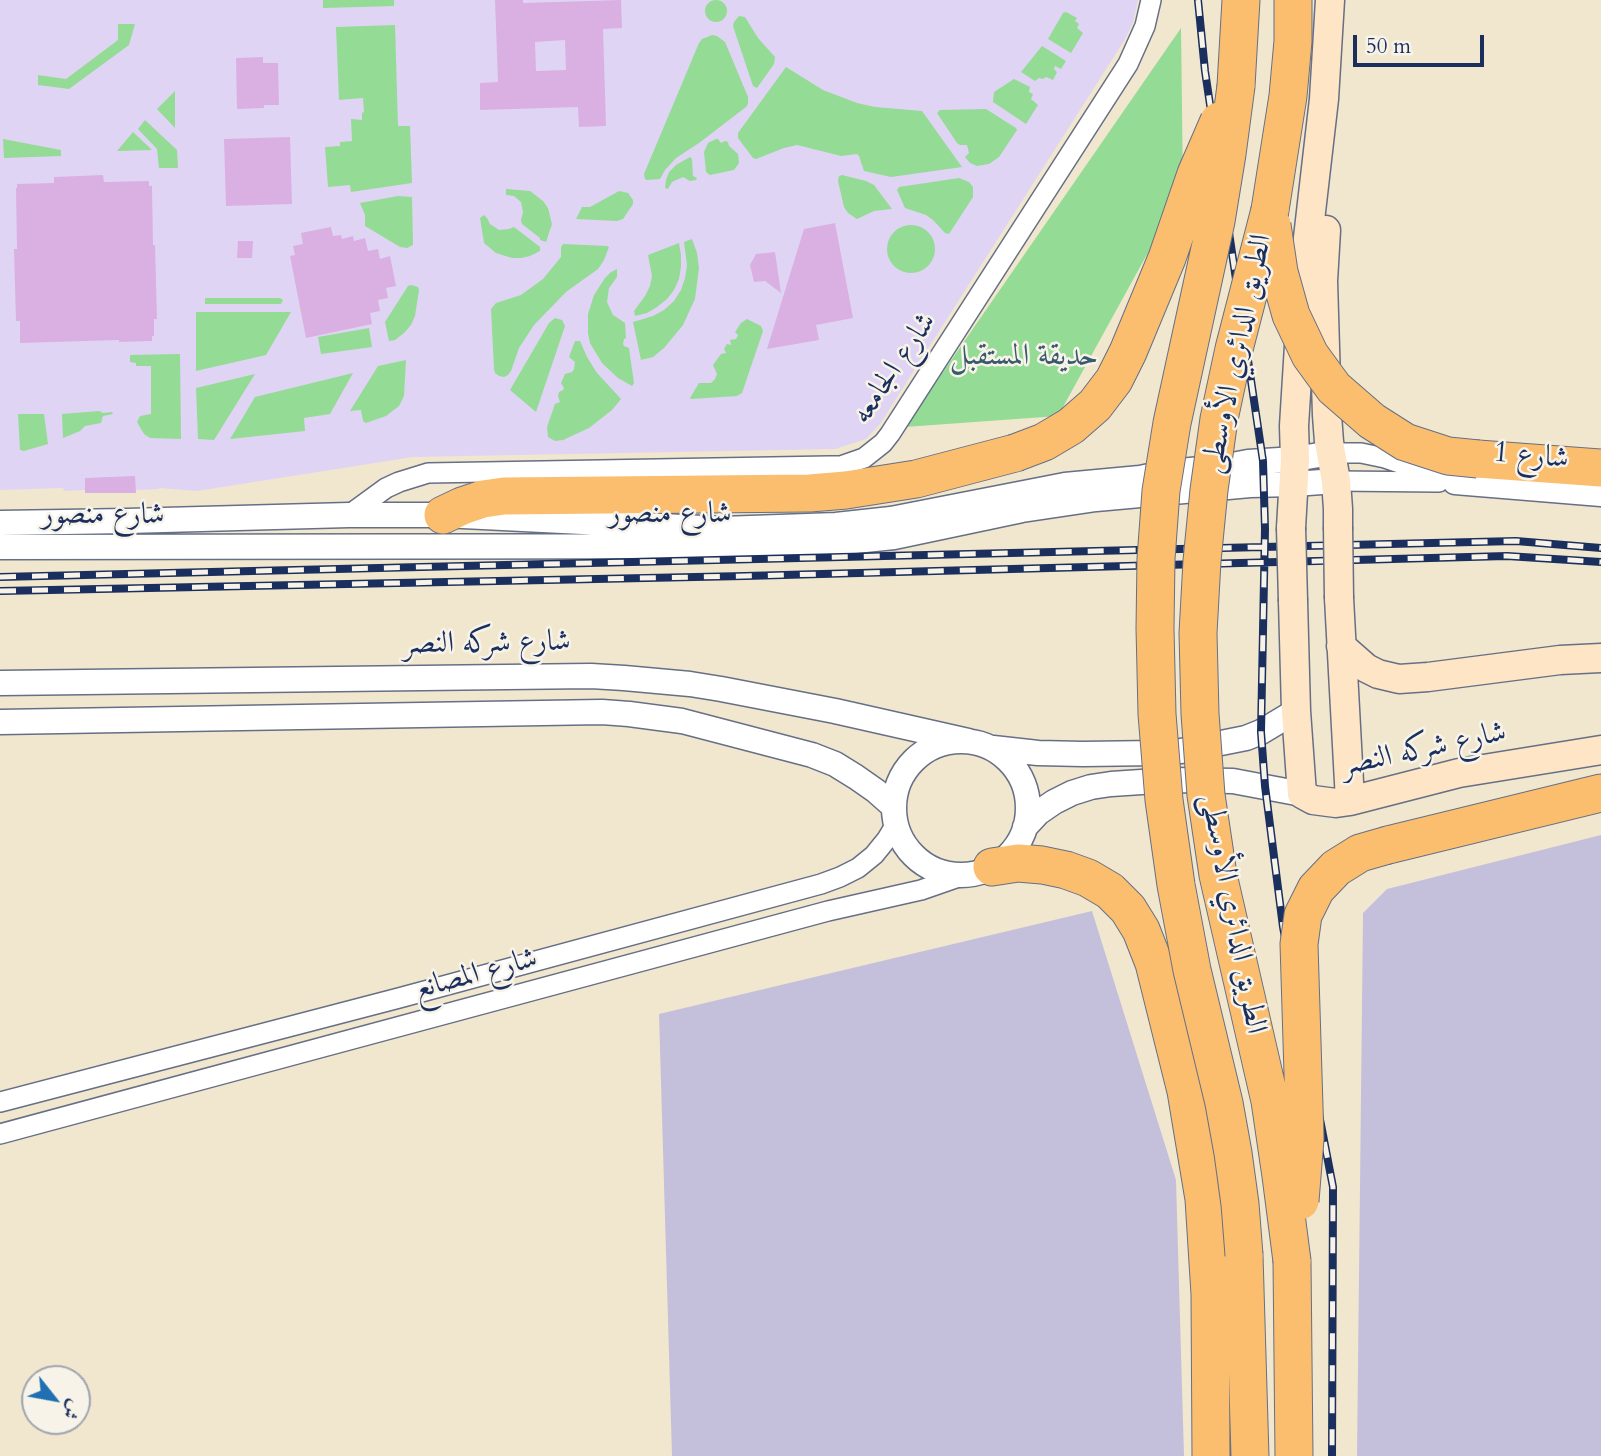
<!DOCTYPE html>
<html>
<head>
<meta charset="utf-8">
<style>
	body { margin:0 }
	#map { position:relative; width:1601px; height:1456px; overflow:hidden; background:#f1e7ce; font-family:Cardo,Amiri,serif }
	canvas { display:block }
	.north { position:absolute; left:21px; top:1365px; width:70px; height:70px; box-sizing:border-box; background:#f7f3e8; border:2px solid #9fa5b1; border-radius:50%; rotate:121deg; font-size:19px; font-weight:700; line-height:28px; text-align:center; color:#1b2f5e }
	.north::after { content:''; display:block; margin:auto; width:24px; height:32px; background:#1f6fb2; clip-path:polygon(50% 0,100% 100%,50% 72%,0 100%) }
	.scale { position:absolute; left:1353px; top:35px; width:131px; height:32px; box-sizing:border-box; border:4px solid #1b2f5e; border-top:0; padding-left:9px; font-size:21px; line-height:24px; white-space:nowrap; color:#1b2f5e; -webkit-text-stroke:5px #f7f3e8; paint-order:stroke }
</style>
</head>
<body>
<div id="map">
<canvas width="1601" height="1456"></canvas>
<div class="north">ش</div>
<div class="scale">50 m</div>
</div>
<script>
const g = document.querySelector('canvas').getContext('2d');
g.lineJoin = 'round';
function paint(path, color) { g.fillStyle = color; g.fill(path, 'evenodd'); }
const shape = rows => new Path2D(rows.map(r => 'M' + r).join(''));
function trace(path, color, width, dash) { g.strokeStyle = color; g.lineWidth = width; g.lineCap = dash ? 'butt' : 'round'; g.setLineDash(dash || []); g.stroke(path); }
function drawText(font, color, halo, rows, align = 'center') {
  g.font = font + ' Cardo,Amiri,serif'; g.lineWidth = 5; g.setLineDash([]); g.textBaseline = 'middle'; g.strokeStyle = halo; g.fillStyle = color; for (const [text, x, y, turn = 0] of rows) {
    g.save(); g.translate(x, y); g.rotate((+turn || 0) * Math.PI / 180); g.textAlign = isNaN(turn) ? turn : align; if (halo) g.strokeText(text, 0, 0); g.fillText(text, 0, 0); g.restore();
  }
}
paint(shape([
	[0,0,1138,0,1133,23,1124,41,880,424,866,439,835,449,413,457,197,491,159,488,159,489,136,490,135,493,114,493,113,491,107,493,85,493,85,490,64,491,63,488,0,490]
]), '#e0d4f4');
paint(shape([
	[1601,835,1601,1456,1357,1456,1363,913,1387,889],
	[1092,911,1176,1180,1184,1456,672,1456,659,1014]
]), '#c4c0db');
paint(shape([
	[323,0,394,0,394,6,323,8],
	'705 11a11 11 0 1 1 22 0a11 11 0 1 1-22 0Z',
	[1066,12,1077,18,1075,21,1079,24,1077,28,1083,33,1071,53,1048,39,1063,13],
	[739,16,745,17,758,38,775,57,774,64,757,88,753,86,733,26,734,22],
	[118,24,135,24,129,45,69,89,38,85,38,75,66,79,118,40],
	[395,25,398,126,410,126,412,183,351,192,350,185,328,187,325,147,340,146,340,142,352,141,351,119,362,120,362,113,364,112,363,98,339,100,336,27],
	[1181,28,1183,189,1058,416,905,427],
	[712,35,717,36,725,42,748,97,748,104,746,107,699,143,676,158,665,170,660,179,647,180,645,179,644,174,699,43,702,39],
	[1042,46,1066,61,1061,69,1055,66,1054,69,1057,72,1053,80,1046,77,1043,79,1039,78,1035,81,1021,72],
	[786,67,823,90,857,103,875,107,922,111,962,167,891,177,864,171,859,156,857,154,841,156,797,145,784,148,756,159,753,158,738,138,738,133],
	[1014,79,1030,87,1029,92,1033,94,1031,99,1038,105,1026,124,993,102,994,92],
	[175,91,175,128,157,109],
	[986,109,1016,128,1017,130,999,157,989,164,977,166,970,163,965,157,969,153,967,145,960,145,957,143,937,113,940,110],
	[145,120,177,150,178,168,159,168,157,149,138,129],
	[133,132,152,150,117,151],
	[3,139,61,150,61,156,4,158],
	[716,139,718,139,721,143,725,141,728,142,729,146,738,154,739,163,734,170,710,175,706,172,704,152,708,143],
	[690,157,692,159,693,176,697,178,696,180,690,181,683,177,672,182,668,189,665,188,666,180,669,172,676,165],
	[842,175,866,181,874,185,892,209,874,211,857,219,848,213,844,207,838,181,839,176],
	[959,178,969,182,973,187,973,197,949,234,945,233,933,220,926,215,905,208,897,190,899,187],
	[506,189,530,191,543,201,548,208,552,224,546,242,540,240,540,238,522,224,521,220,523,212,521,202,514,196,506,195],
	[619,191,628,193,633,200,633,204,623,219,617,221,576,219,582,207,590,207],
	[398,196,412,197,413,245,407,248,400,247,365,226,365,215,360,203],
	[484,215,487,218,490,224,499,230,509,229,514,227,540,247,540,251,530,256,521,258,512,258,496,253,484,243,480,218],
	'887 249a24 24 0 1 1 48 0a24 24 0 1 1-48 0Z',
	[692,239,697,253,699,268,695,299,683,325,664,348,653,357,641,360,633,322,653,316,664,310,674,301,681,290,685,278,687,265,684,242],
	[679,243,681,255,681,267,679,279,674,290,667,299,657,307,647,313,635,316,634,311,645,296,650,286,652,276,648,255],
	[563,244,607,246,609,247,604,260,598,269,566,292,534,325,519,348,511,371,508,375,504,377,499,376,495,373,494,369,491,309,496,303,521,295,543,279,561,257,561,247],
	[617,269,617,277,609,288,607,302,613,315,625,323,626,338,624,339,623,344,624,346,629,348,634,383,632,386,618,378,602,363,590,343,588,333,588,314,594,295,605,278,611,272],
	[411,285,418,287,419,290,415,316,411,325,404,333,395,340,389,341,385,322,408,286],
	[205,298,280,298,283,300,281,304,205,304],
	[196,312,291,312,266,355,196,371],
	[555,318,562,320,565,326,536,412,510,390,549,323],
	[747,319,761,326,763,331,742,393,737,396,691,399,690,398,699,383,711,383,715,379,717,374,713,365,721,354,726,353,724,349,727,344,731,345,730,340,736,339,738,335,735,332,741,323],
	[369,328,372,347,321,354,318,337],
	[575,341,580,341,587,357,597,373,621,399,612,410,589,428,563,440,555,441,548,437,547,427,555,404,560,402,558,396,559,392,563,390,564,388,561,383,565,374,572,372,574,369,575,362,569,357],
	[180,354,181,439,150,438,144,434,137,422,140,416,151,414,151,366,136,366,136,363,130,362,130,355],
	[406,360,404,396,399,406,386,416,366,423,363,421,361,410,350,411,378,366],
	[353,373,330,414,304,418,305,431,230,439,255,397],
	[255,374,214,440,198,439,196,388],
	[99,411,103,413,112,412,113,414,103,416,101,423,85,426,80,431,63,438,62,414],
	[18,414,44,414,48,444,24,451,20,450]
]), '#94db95');
paint(shape([
	[495,0,523,0,523,3,621,0,622,28,603,29,606,126,579,127,578,107,480,110,480,83,498,82],
	[565,40,566,70,536,71,535,42],
	[263,57,263,63,278,63,279,105,264,105,264,108,237,109,236,58],
	[290,137,292,204,226,206,224,139],
	[103,175,104,182,149,181,149,186,152,186,153,245,155,245,157,319,154,319,154,336,152,336,152,341,119,342,119,340,20,343,20,321,16,321,14,249,17,249,16,188,17,188,17,184,54,183,54,177],
	[835,223,853,318,816,325,819,340,767,349,804,229],
	[331,227,333,236,341,235,342,239,353,236,354,241,365,238,368,251,378,249,380,259,390,256,396,286,386,288,388,298,378,300,380,311,370,313,372,324,306,338,290,256,295,255,293,246,303,244,301,233],
	[238,241,253,241,252,258,237,258],
	[775,252,781,293,765,281,754,282,750,265,756,254],
	[135,476,136,493,85,493,85,478]
]), '#dab0e2');
const minor = shape([
	[1331,453,1361,453,1385,458,1455,482],
	[1336,481,1439,482],
	[349,515,386,488,399,482,428,473,829,466,841,466,864,458,883,443,890,434,1128,64,1145,26,1151,0],
	[0,1102,399,998,821,884,840,877,858,868,874,855,887,839,896,824],
	[0,1134,828,911,921,890,967,874]
]);
const tertiary = shape([
	[1455,482,1601,494],
	[0,523,127,521,349,515,443,515,722,529,836,525,891,519,1065,485,1140,478,1169,472,1222,467,1248,462,1295,459,1331,453],
	[0,547,807,546,894,537,1022,510,1096,499,1250,485,1294,484,1336,481],
	[0,683,591,676,624,678,690,684,721,689,835,711,968,741],
	[0,722,602,712,629,714,682,721,812,755,835,764,856,777,876,791,894,807],
	'894 808a67 67 0 1 1 134 0a67 67 0 1 1-134 0Z',
	[993,748,1038,753,1083,754,1156,753,1181,751,1246,738,1261,732,1296,711],
	[1025,827,1038,813,1054,802,1072,793,1091,787,1111,784,1172,780,1233,781,1302,794]
]);
const secondary = shape([
	[1326,230,1323,281,1327,415,1329,442,1336,481,1338,509,1338,527],
	[1291,528,1295,459,1294,426,1303,281,1324,99,1330,0],
	[1339,598,1350,801],
	[1293,601,1296,711,1302,794,1313,800,1336,803,1350,801,1459,773,1601,750],
	[1341,646,1366,668,1378,674,1399,679,1428,677,1560,660,1601,658]
]);
const motorway = shape([
	[1236,86,1241,0],
	[1270,210,1288,96,1293,41,1293,0],
	[1478,459,1601,468],
	[443,515,462,506,483,499,504,496,810,493,846,490,916,479,1015,453],
	[1388,845,1601,793],
	[992,867,1018,863,1042,865,1066,870,1088,878,1110,891,1128,909,1141,930,1154,963,1186,1091,1204,1199,1210,1294,1211,1456],
	[1244,1255,1250,1456],
	[1292,1261,1294,1456]
]);
trace(minor, '#666f85', 22);
trace(tertiary, '#666f85', 27);
trace(secondary, '#666f85', 31);
trace(motorway, '#666f85', 39);
trace(minor, '#fff', 19);
trace(tertiary, '#fff', 24);
trace(secondary, '#fde5c5', 28);
trace(motorway, '#fabe6e', 37);
const rail = shape([
	[1198,0,1205,71,1263,461,1265,529,1261,732,1265,786,1283,927,1333,1187,1332,1456],
	[0,577,1516,541,1601,548],
	[0,591,745,576,1507,556,1601,562]
]);
trace(rail, '#1b2f5e', 8);
trace(rail, '#f7f3e8', 5, [16]);
const secondaryBridge = shape([
	[1338,527,1339,598],
	[1291,528,1293,601]
]);
const motorwayBridge = shape([
	[1236,86,1227,154,1216,221,1172,423,1161,491,1156,559,1155,628,1157,714,1164,800,1176,885,1192,970,1224,1103,1233,1153,1240,1204,1244,1255],
	[1270,210,1234,349,1219,419,1209,490,1202,561,1198,633,1200,714,1206,795,1218,875,1270,1101,1281,1176,1292,1261],
	[1272,225,1279,272,1291,315,1310,355,1334,388,1372,421,1405,442,1448,456,1478,459],
	[1015,453,1044,442,1071,426,1095,405,1114,380,1128,352,1167,258,1196,174,1219,121],
	[1300,1201,1305,1139,1299,944,1303,915,1316,889,1336,868,1360,853,1388,845]
]);
trace(secondaryBridge, '#666f85', 31, []);
trace(motorwayBridge, '#666f85', 39, []);
trace(secondaryBridge, '#fde5c5', 28);
trace(motorwayBridge, '#fabe6e', 37);
drawText('30px', '#1b2f5e', '#f7f3e8', [
	["الطريق الدائري الأوسطى",1238,354,-78],
	["شارع الجامعه",895,369,-56],
	["شارع 1",1531,457,5],
	["شارع منصور",670,515],
	["شارع منصور",103,516],
	["شارع شركه النصر",487,644,-1],
	["شارع شركه النصر",1424,750,-12],
	["الطريق الدائري الأوسطى",1232,914,79],
	["شارع المصانع",476,975,-15]
]);
drawText('30px', '#395a6c', '#f7f3e8', [
	["حديقة المستقبل",1024,357]
]);
</script>
</body>
</html>
